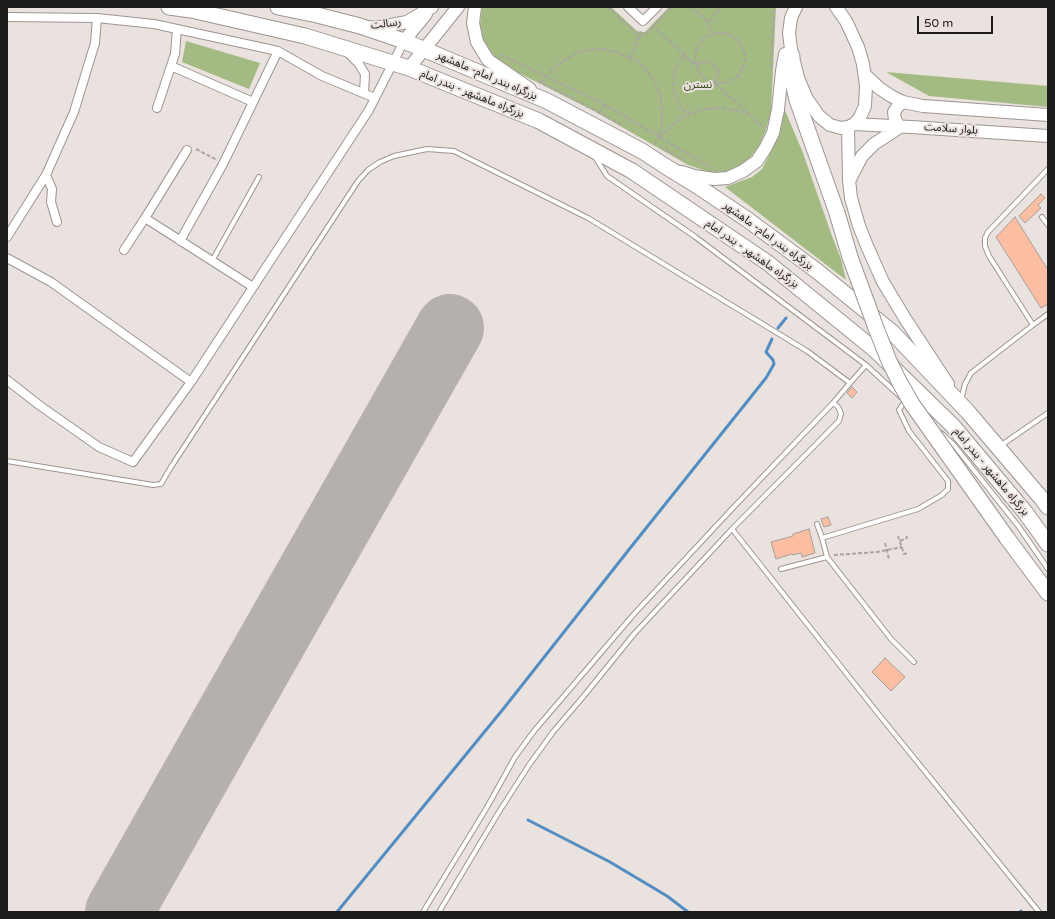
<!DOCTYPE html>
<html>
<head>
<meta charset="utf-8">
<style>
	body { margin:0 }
	#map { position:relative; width:1055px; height:919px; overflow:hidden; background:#eae2de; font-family:"Varela Round",sans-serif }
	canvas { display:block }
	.frame { position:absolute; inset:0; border:8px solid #1e1c1a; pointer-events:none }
	.scale { position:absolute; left:917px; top:16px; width:76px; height:18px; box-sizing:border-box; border:2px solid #1e1c1a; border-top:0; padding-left:5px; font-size:12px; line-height:14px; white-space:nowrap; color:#1e1c1a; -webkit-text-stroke:3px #eae2de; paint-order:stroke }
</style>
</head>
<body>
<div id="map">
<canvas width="1055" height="919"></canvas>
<div class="frame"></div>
<div class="scale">50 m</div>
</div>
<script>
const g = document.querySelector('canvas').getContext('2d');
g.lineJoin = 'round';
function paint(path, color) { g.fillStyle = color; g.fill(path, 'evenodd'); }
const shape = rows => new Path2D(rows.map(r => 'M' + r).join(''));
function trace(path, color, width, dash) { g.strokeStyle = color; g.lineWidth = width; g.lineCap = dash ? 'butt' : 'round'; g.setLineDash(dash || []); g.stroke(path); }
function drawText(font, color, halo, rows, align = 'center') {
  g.font = font + ' "Varela Round","Noto Sans Arabic",sans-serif'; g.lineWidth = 4; g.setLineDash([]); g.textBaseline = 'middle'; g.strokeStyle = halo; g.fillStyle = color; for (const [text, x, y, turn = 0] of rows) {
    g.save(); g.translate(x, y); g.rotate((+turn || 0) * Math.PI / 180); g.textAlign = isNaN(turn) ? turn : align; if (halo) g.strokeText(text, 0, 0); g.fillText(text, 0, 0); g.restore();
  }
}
paint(shape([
	[482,7,611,7,637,31,641,32,645,32,669,7,776,7,771,111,766,130,759,146,749,159,735,169,723,173,712,173,688,165,594,111,509,68,497,59,484,43,480,25],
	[186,41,260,63,249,89,182,62],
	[886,72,1048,86,1048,107,929,96],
	[784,108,803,153,832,236,841,259,846,280,725,187,752,177,762,169,780,134]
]), '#a3bb83');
trace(shape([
	[778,328,786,318],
	[528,820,610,862,667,896,688,912],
	[337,912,504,708,631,547,766,378,774,364,773,360,766,352,772,339],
	[1020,912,1021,911]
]), '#548dc2', 3);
trace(shape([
	[119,912,224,726,450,328]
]), '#b6b0ac', 68);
const building = shape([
	[1041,194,1045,198,1038,205,1041,208,1025,223,1019,216,1041,194],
	[1015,217,1048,270,1048,304,1041,308,996,237,1015,217],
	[852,387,857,392,852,398,847,393,852,387],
	[828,517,831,525,824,527,821,519,828,517],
	[809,529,815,553,802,557,801,553,793,555,792,554,776,559,771,542,793,536,793,534,809,529],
	[885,658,905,677,891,691,872,672,885,658]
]);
paint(building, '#fcbea3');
trace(building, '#a79f9b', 1);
const lane = shape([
	[595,157,607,176,694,236,866,365,902,398],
	[1042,217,1048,225],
	[212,261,259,177],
	[1033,325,1048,314],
	[850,383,866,365],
	[961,400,965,384,971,373,1033,325,989,256,985,246,985,238,988,232,1048,169],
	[905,401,899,410,909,431,948,481,948,489,942,495,918,509,822,538,827,557,891,639,914,662],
	[941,433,954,445,1019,527,1048,569],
	[1000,446,1048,413],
	[7,461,153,485,161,484,171,467,358,181,368,170,380,162,394,156,427,149,454,151,588,218,807,351,850,383,833,403,838,407,840,411,841,414,839,421,732,529,634,634,583,697,553,732,529,765,497,815,439,912],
	[817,524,822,538],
	[732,529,880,716,1039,912],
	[781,569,827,557],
	[423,912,486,809,515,757,534,731,634,614,731,510,833,403]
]);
const street = shape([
	[628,7,643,21,657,7],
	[7,17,97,18,154,24,278,51],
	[347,52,359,64,365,74,364,93],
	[171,66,253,102],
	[157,108,175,54,177,29],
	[46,175,74,112,95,43,97,18],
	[145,218,187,150],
	[7,237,46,175,52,189,51,202,57,222],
	[180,241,223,164,278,51,322,76,375,98],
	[124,250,145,218,253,287],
	[7,258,51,282,191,382,369,110,404,41],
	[7,380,39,405,99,447,133,462,191,382]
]);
const secondary = shape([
	[475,7,473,23,477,42,488,60,530,89],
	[796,7,791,18,789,33,791,49,798,78,807,99,819,116,830,125,841,128,848,127,854,124,858,120,861,115,865,106,866,86,863,64,858,47,846,21,836,7],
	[368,27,375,28,407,22,432,7],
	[404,41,426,14],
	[409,68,458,7],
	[865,75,879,88,891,96,903,102,923,106,1048,115],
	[854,124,911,127,1048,136],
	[848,127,849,180,851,198,859,226,867,246,883,282,906,320,948,384],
	[682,172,694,176,714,179,728,178,743,171,757,161,766,147,773,133,778,110,782,71,785,54],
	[850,179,862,156,874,144,900,127,895,120,894,112,898,106,903,102]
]);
const highway = shape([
	[169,7,191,10,305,36,409,68,539,121,632,171,768,263,875,350,953,426,1025,512,1048,544],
	[278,7,317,15,360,26,404,41,547,101,642,151,665,166,696,185,748,220,817,271,892,332,968,412,1042,499,1048,507],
	[792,56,790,70,797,100,837,213],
	[1007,538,1048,593]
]);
trace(lane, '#9d9591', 6);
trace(street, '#9d9591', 10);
trace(secondary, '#9d9591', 14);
trace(highway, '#9d9591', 17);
trace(shape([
	[608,7,636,33,640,35,642,35,646,33,653,26],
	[671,7,653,26,695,65,708,61,719,71,715,83,748,113],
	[691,7,708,22,722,7],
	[708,22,712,34],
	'695 58a25 25 0 1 1 50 0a25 25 0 1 1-50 0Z',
	[501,55,604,104,710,167],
	[685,55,679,63,674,73,673,86,676,97,681,108,690,114],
	[630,58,638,62,647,70,654,81,660,94,662,106,662,123,659,137,654,146],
	[771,68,774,7],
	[538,81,600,113,623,126],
	[542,82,552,70,566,59,577,53,588,50,603,49,617,52,630,58,640,35,641,30],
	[599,114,604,104],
	[659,137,680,119,690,114,705,109,722,108,748,113,763,127],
	[660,147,686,161],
	[196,149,217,160],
	[898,536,904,554,908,553],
	[900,541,907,538,906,534],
	[885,543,889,559],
	[834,555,877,552,902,547]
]), '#aba5a1', 2, [4, 2]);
trace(lane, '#fff', 4);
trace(street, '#fff', 8);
trace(secondary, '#fff', 12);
trace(highway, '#fff', 15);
const highwayBridge = shape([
	[837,213,850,257,876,328,889,361,900,383,912,404,1007,538]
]);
trace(highwayBridge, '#9d9591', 17, []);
trace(highwayBridge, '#fff', 15);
drawText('11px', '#1e1c1a', '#eae2de', [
	["رسالت",386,24,-7],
	["بزرگراه بندر امام- ماهشهر",487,76,23],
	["بزرگراه ماهشهر - بندر امام",472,94,22],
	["بلوار سلامت",951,129,4],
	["بزرگراه بندر امام- ماهشهر",768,236,36],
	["بزرگراه ماهشهر - بندر امام",752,254,35],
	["بزرگراه ماهشهر - بندر امام",991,472,50]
]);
drawText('11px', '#334613', '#eae2de', [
	["نسترن",698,85]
]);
</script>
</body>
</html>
